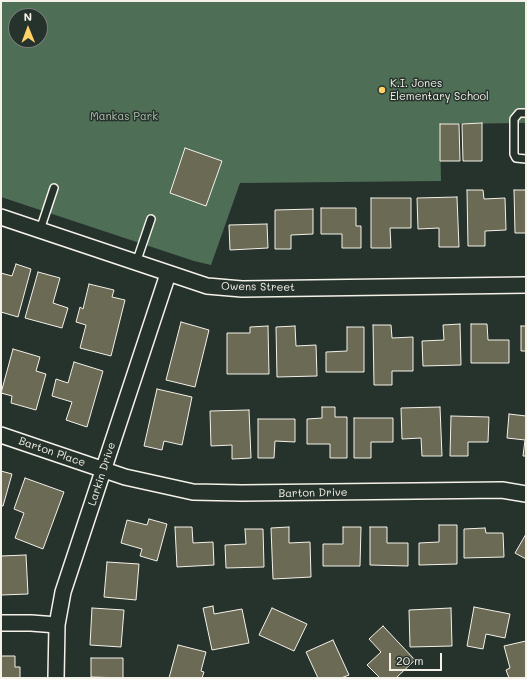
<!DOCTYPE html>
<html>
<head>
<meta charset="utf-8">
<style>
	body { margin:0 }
	#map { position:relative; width:527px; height:679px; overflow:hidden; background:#26332d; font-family:Mali,sans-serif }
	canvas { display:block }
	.frame { position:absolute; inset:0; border:2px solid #f4f1e8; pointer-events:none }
	.north { position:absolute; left:8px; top:8px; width:40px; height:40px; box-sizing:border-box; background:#26332d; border:1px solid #787f78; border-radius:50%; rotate:359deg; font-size:11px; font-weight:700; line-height:16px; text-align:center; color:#f4f1e8 }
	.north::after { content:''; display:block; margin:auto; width:14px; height:18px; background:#ffd166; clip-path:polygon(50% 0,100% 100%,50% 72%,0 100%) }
	.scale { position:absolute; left:389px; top:653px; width:53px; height:18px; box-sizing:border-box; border:2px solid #f4f1e8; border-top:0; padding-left:5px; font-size:12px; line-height:14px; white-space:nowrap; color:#f4f1e8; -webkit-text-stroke:3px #26332d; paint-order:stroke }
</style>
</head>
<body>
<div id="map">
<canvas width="527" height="679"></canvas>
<div class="frame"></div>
<div class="north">N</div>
<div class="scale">20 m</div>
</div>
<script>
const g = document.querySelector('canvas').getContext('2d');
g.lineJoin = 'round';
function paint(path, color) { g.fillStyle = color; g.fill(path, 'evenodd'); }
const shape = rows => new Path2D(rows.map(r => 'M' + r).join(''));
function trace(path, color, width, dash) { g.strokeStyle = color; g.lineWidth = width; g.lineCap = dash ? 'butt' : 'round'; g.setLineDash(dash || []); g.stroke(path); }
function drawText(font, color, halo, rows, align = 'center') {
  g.font = font + ' Mali,sans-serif'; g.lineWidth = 3; g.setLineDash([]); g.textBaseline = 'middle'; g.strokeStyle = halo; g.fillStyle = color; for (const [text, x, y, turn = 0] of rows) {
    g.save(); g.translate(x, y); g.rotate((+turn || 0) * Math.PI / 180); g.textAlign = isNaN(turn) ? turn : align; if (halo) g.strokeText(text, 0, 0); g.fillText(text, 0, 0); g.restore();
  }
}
paint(shape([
	[1,1,526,1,526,123,440,124,441,181,240,183,211,265,194,261,1,197],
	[16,16,40,16,40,40,16,40]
]), '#4f6e56');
const building = shape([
	[482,123,482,161,463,161,462,124,482,123],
	[440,124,459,124,460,161,440,161,440,124],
	[185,148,222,161,206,206,170,193,185,148],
	[467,190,483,190,484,199,505,198,506,230,485,231,485,246,468,246,467,190],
	[514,190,526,190,526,233,515,233,514,190],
	[457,197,459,247,439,247,439,228,418,229,417,198,457,197],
	[371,198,411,198,411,228,390,228,391,248,371,248,371,198],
	[321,208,356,208,356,226,361,226,361,248,342,248,342,234,321,234,321,208],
	[313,209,313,234,291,235,291,249,275,249,275,210,313,209],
	[267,224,268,248,230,250,229,225,267,224],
	[16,264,31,269,18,317,1,312,1,273,12,276,16,264],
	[38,272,60,278,53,303,68,308,62,328,25,318,38,272],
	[89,284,114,290,112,297,125,300,111,356,80,348,86,325,76,322,80,307,83,309,89,284],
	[181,322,209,330,195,387,166,380,181,322],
	[460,324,461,365,423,366,422,341,444,340,443,325,460,324],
	[471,324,487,324,488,340,509,340,509,363,471,363,471,324],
	[373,325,391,325,392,338,413,337,413,371,392,371,392,385,374,385,373,325],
	[268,326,269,374,227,374,227,333,250,333,250,327,268,326],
	[295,326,296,346,316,345,317,376,277,377,276,327,295,326],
	[521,326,526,326,526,351,521,351,521,326],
	[347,327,364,327,364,372,326,372,326,352,347,351,347,327],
	[13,349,40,357,36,371,46,374,36,410,11,403,12,396,1,393,13,349],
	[74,362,103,371,87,427,66,420,72,402,52,396,56,379,68,383,74,362],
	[157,389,192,397,182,445,164,441,162,450,144,446,157,389],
	[322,407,335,407,335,417,347,417,347,458,330,458,330,444,307,444,307,419,322,418,322,407],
	[440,407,442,456,422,456,421,438,402,439,401,408,440,407],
	[249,410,251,458,232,459,232,445,211,446,210,411,249,410],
	[509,414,526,416,526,456,523,456,525,440,507,438,509,414],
	[451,416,489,417,488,442,468,442,468,456,450,456,451,416],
	[354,418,393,418,393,442,371,442,371,458,354,458,354,418],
	[258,419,295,419,295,442,275,441,274,458,258,458,258,419],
	[1,471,12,474,3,506,1,506,1,471],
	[25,478,64,492,43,549,15,538,24,513,14,509,25,478],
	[149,519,167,524,157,561,140,556,142,549,121,543,127,520,147,525,149,519],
	[439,525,457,525,457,564,419,565,419,543,439,542,439,525],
	[175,527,192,527,193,543,213,542,214,565,177,567,175,527],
	[289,527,289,543,310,542,311,577,273,579,271,528,289,527],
	[343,527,361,527,360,566,323,566,323,544,343,544,343,527],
	[370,527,387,527,387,543,408,543,408,566,370,565,370,527],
	[485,528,486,533,503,533,504,557,464,558,464,529,485,528],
	[245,529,263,529,264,567,226,568,225,545,246,544,245,529],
	[526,534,526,559,515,553,526,534],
	[26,555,28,594,1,595,1,556,26,555],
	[107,562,139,564,136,600,104,597,107,562],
	[213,606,214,614,242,609,249,643,212,650,203,608,213,606],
	[474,607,510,614,505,638,486,634,483,649,467,646,474,607],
	[92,608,124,610,121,647,90,645,92,608],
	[272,608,307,624,294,651,259,635,272,608],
	[451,608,452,646,410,647,409,610,451,608],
	[383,626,415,660,396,678,380,678,367,665,381,652,369,639,383,626],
	[333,640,349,675,341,678,318,678,306,652,333,640],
	[526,641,526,678,509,678,506,670,510,668,504,646,526,641],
	[178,645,206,652,201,671,204,672,202,678,169,678,178,645],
	[1,656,15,656,15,667,20,667,20,678,1,678,1,656],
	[91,658,123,658,123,678,91,677,91,658]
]);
paint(building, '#6b6a55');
trace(building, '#f4f1e8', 1);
const lane = shape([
	[526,113,519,113,514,119,514,154,516,158,526,159],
	[40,230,54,188],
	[136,263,151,219]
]);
const street = shape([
	[1,217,207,286,242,289,526,285],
	[1,435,125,477,193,492,242,493,502,490,526,494],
	[1,623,31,623,57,625],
	[56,678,57,625,63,592,168,274]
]);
trace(lane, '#f4f1e8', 10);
trace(street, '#f4f1e8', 18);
trace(lane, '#26332d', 7);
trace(street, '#26332d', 15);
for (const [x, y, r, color] of [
	[382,90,4,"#ffd166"]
]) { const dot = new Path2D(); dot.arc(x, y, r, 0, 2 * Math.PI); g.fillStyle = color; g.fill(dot); trace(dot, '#26332d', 1.5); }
drawText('11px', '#f4f1e8', '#26332d', [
	["K.I. Jones",390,84],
	["Elementary School",390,97]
], 'left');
drawText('11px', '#b2bdae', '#26332d', [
	["Mankas Park",124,117]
]);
drawText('11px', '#f4f1e8', '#26332d', [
	["Owens Street",258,287,1],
	["Barton Place",52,452,19],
	["Larkin Drive",102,474,-72],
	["Barton Drive",313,493,-1]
]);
</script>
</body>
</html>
